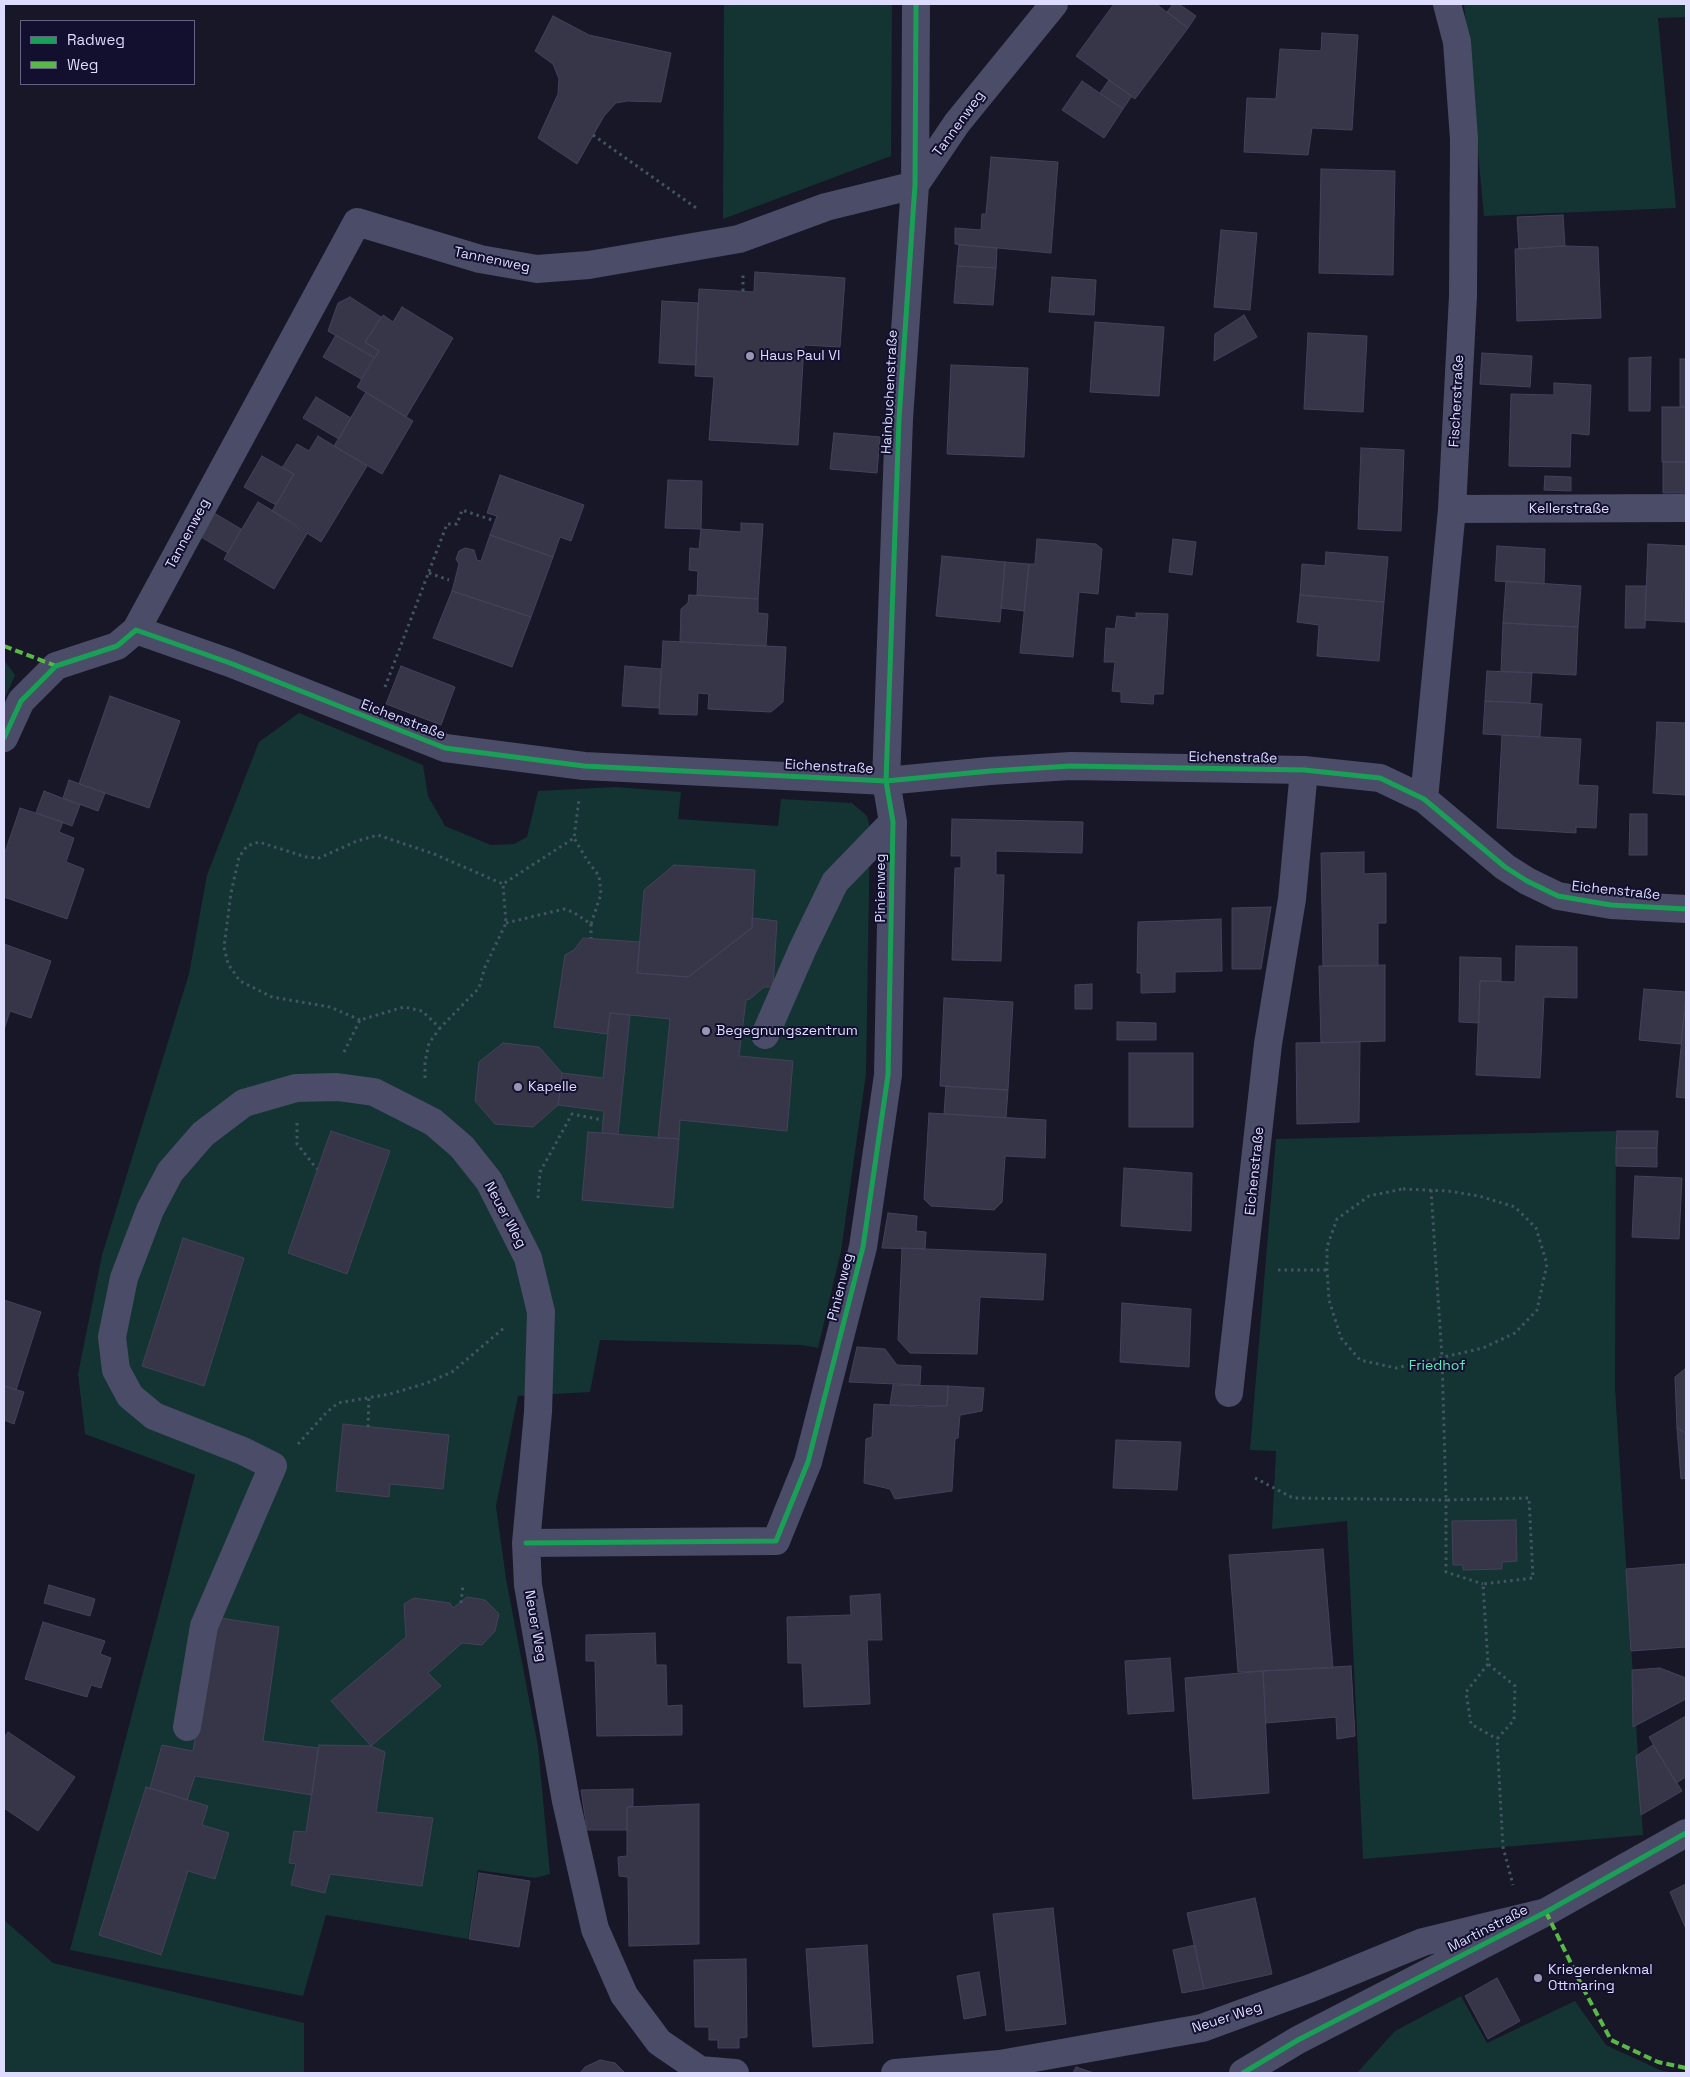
<!DOCTYPE html>
<html>
<head>
<meta charset="utf-8">
<style>
	body { margin:0 }
	#map { position:relative; width:1690px; height:2077px; overflow:hidden; background:#181727; font-family:"Space Grotesk",sans-serif }
	canvas { display:block }
	.frame { position:absolute; inset:0; border:5px solid #dddcff; pointer-events:none }
	.legend { position:absolute; left:20px; top:20px; width:175px; height:65px; box-sizing:border-box; background:#12102e; border:1px solid #636282; margin:0; padding:6px 9px; list-style:none; font-size:15px; color:#dddcff }
	.legend li { display:flex; align-items:center; gap:10px; height:25px }
	.legend b { width:25px; border:1px solid #636282 }
</style>
</head>
<body>
<div id="map">
<canvas width="1690" height="2077"></canvas>
<div class="frame"></div>
<ul class="legend">
<li><b style="height:6px;background:#1a9f57"></b>Radweg</li>
<li><b style="height:6px;background:#58b947"></b>Weg</li>
</ul>
</div>
<script>
const g = document.querySelector('canvas').getContext('2d');
g.lineJoin = 'round';
function paint(path, color) { g.fillStyle = color; g.fill(path, 'evenodd'); }
const shape = rows => new Path2D(rows.map(r => 'M' + r).join(''));
function trace(path, color, width, dash) { g.strokeStyle = color; g.lineWidth = width; g.lineCap = dash ? 'butt' : 'round'; g.setLineDash(dash || []); g.stroke(path); }
function drawText(font, color, halo, rows, align = 'center') {
  g.font = font + ' "Space Grotesk",sans-serif'; g.lineWidth = 4; g.setLineDash([]); g.textBaseline = 'middle'; g.strokeStyle = halo; g.fillStyle = color; for (const [text, x, y, turn = 0] of rows) {
    g.save(); g.translate(x, y); g.rotate((+turn || 0) * Math.PI / 180); g.textAlign = isNaN(turn) ? turn : align; if (halo) g.strokeText(text, 0, 0); g.fillText(text, 0, 0); g.restore();
  }
}
paint(shape([
	[724,4,892,4,891,156,723,219],
	[1464,4,1686,4,1686,17,1658,18,1676,208,1484,216],
	[4,660,15,675,4,700],
	[299,713,423,765,428,796,445,826,491,845,514,844,527,837,538,791,615,787,681,792,678,819,778,826,781,799,852,803,867,816,870,827,866,1074,841,1251,818,1348,802,1345,600,1340,590,1392,518,1396,496,1506,506,1579,538,1746,550,1874,535,1878,478,1870,468,1939,326,1915,303,1996,70,1950,195,1475,85,1434,78,1374,102,1255,189,974,207,875,259,742],
	[1616,1131,1615,1388,1643,1835,1363,1859,1347,1521,1272,1529,1276,1451,1250,1450,1276,1139],
	[4,1920,53,1963,304,2023,304,2073,4,2073],
	[1461,1996,1487,2043,1575,2001,1606,2045,1660,2070,1674,2073,1357,2073,1395,2031]
]), '#133432');
const building = shape([
	[1114,4,1156,4,1188,28,1135,99,1076,56,1114,4],
	[1173,4,1179,4,1196,16,1188,28,1167,12,1173,4],
	[553,16,589,35,671,53,661,102,627,101,616,103,604,116,577,164,538,138,558,94,559,79,553,64,535,51,553,16],
	[1322,33,1358,35,1352,130,1312,128,1308,155,1244,152,1247,98,1276,99,1280,49,1321,51,1322,33],
	[1109,80,1132,96,1123,109,1100,93,1109,80],
	[1082,81,1123,109,1104,138,1062,110,1082,81],
	[991,157,1058,162,1051,253,955,244,955,228,981,230,982,214,986,214,991,157],
	[1321,169,1395,171,1393,275,1319,273,1321,169],
	[1563,215,1565,246,1519,249,1517,217,1563,215],
	[1221,230,1257,233,1250,310,1214,307,1221,230],
	[959,245,997,248,996,268,957,266,959,245],
	[1565,246,1598,247,1601,318,1517,321,1515,249,1565,246],
	[957,266,996,268,993,305,954,303,957,266],
	[755,272,845,278,840,347,804,345,798,445,709,440,714,377,695,376,699,289,754,292,755,272],
	[1052,277,1096,280,1094,315,1049,312,1052,277],
	[350,297,381,317,365,342,379,351,374,358,328,331,338,303,350,297],
	[662,301,698,303,696,365,659,363,662,301],
	[402,307,453,338,406,417,357,387,379,351,365,342,383,315,393,322,402,307],
	[1244,315,1257,337,1214,361,1215,334,1244,315],
	[1095,322,1164,327,1159,396,1090,392,1095,322],
	[1308,333,1367,336,1363,412,1304,409,1308,333],
	[336,335,374,357,361,379,323,357,336,335],
	[1482,353,1532,356,1530,387,1480,384,1482,353],
	[1651,357,1650,411,1629,411,1629,358,1651,357],
	[1680,359,1686,359,1686,407,1680,407,1680,359],
	[951,365,1028,368,1024,457,947,454,951,365],
	[1554,383,1591,385,1589,435,1571,433,1570,467,1509,466,1511,394,1554,395,1554,383],
	[366,392,413,421,382,474,334,446,366,392],
	[316,397,351,418,339,439,303,418,316,397],
	[1662,407,1686,407,1686,462,1662,462,1662,407],
	[834,433,880,437,877,473,830,469,834,433],
	[318,436,367,466,321,542,272,511,294,474,282,468,297,444,309,451,318,436],
	[1361,448,1404,450,1401,531,1358,529,1361,448],
	[262,456,294,474,276,505,244,487,262,456],
	[1663,462,1686,462,1686,493,1663,493,1663,462],
	[500,475,584,505,571,541,560,537,553,557,490,535,497,516,487,513,500,475],
	[1545,476,1571,477,1571,491,1544,490,1545,476],
	[668,480,702,481,701,529,665,528,668,480],
	[258,502,308,532,274,589,224,559,258,502],
	[209,510,241,529,228,553,196,534,209,510],
	[741,523,763,524,758,599,697,595,698,571,689,570,690,548,699,549,701,529,741,532,741,523],
	[490,535,553,557,531,617,452,591,459,564,456,559,459,551,465,548,474,550,477,560,481,561,490,535],
	[1037,539,1096,544,1102,549,1098,594,1079,592,1073,657,1020,653,1029,564,1035,564,1037,539],
	[1173,539,1196,542,1192,575,1169,572,1173,539],
	[1648,544,1686,546,1685,622,1645,620,1648,544],
	[1497,546,1545,549,1544,584,1495,581,1497,546],
	[1326,552,1388,557,1384,602,1300,595,1302,564,1325,566,1326,552],
	[942,556,1005,562,1000,622,936,616,942,556],
	[1005,562,1029,564,1024,611,1001,608,1005,562],
	[1506,581,1581,586,1578,627,1503,623,1506,581],
	[1626,586,1646,586,1645,628,1625,628,1626,586],
	[452,591,531,617,512,667,433,638,452,591],
	[689,595,758,599,758,613,768,614,766,646,680,642,681,609,688,603,689,595],
	[1300,595,1384,602,1379,661,1317,656,1319,625,1297,622,1300,595],
	[1136,613,1168,614,1163,694,1154,694,1153,704,1121,702,1121,692,1112,691,1115,662,1104,662,1106,628,1115,629,1117,616,1136,618,1136,613],
	[1503,623,1578,627,1576,675,1501,671,1503,623],
	[663,641,786,647,783,702,771,712,708,709,709,694,698,693,697,715,659,714,663,641],
	[401,666,455,687,441,725,386,704,401,666],
	[625,666,661,669,659,708,622,706,625,666],
	[1487,671,1532,673,1530,703,1485,701,1487,671],
	[110,696,180,721,149,808,79,784,110,696],
	[1485,701,1542,704,1540,737,1483,734,1485,701],
	[1657,722,1686,723,1686,795,1653,793,1657,722],
	[1502,735,1581,739,1578,785,1598,786,1596,828,1576,827,1576,833,1497,828,1502,735],
	[69,780,105,793,98,811,63,798,69,780],
	[44,791,80,805,72,826,36,813,44,791],
	[20,808,63,822,59,832,74,838,66,862,84,869,67,919,4,897,4,855,20,808],
	[1630,814,1647,814,1647,855,1629,855,1630,814],
	[952,819,1083,822,1082,853,996,851,996,875,1004,875,1001,961,952,960,955,868,961,868,961,856,951,856,952,819],
	[1364,852,1364,874,1386,873,1386,923,1378,923,1378,966,1323,966,1321,853,1364,852],
	[674,865,755,870,752,928,688,977,637,973,644,890,674,865],
	[1271,907,1261,969,1232,969,1232,908,1271,907],
	[752,918,777,921,773,987,764,987,750,999,746,1000,739,1056,793,1061,787,1131,680,1120,679,1139,658,1138,670,1019,610,1013,607,1034,554,1027,565,955,574,950,583,938,640,942,637,973,688,977,752,928,752,918],
	[1221,919,1222,971,1175,972,1175,992,1141,993,1141,973,1137,973,1138,922,1221,919],
	[4,944,51,961,31,1018,10,1011,4,1030,4,944],
	[1516,946,1577,947,1577,998,1544,997,1540,1078,1476,1075,1480,981,1515,982,1516,946],
	[1460,957,1501,958,1501,981,1480,981,1479,1023,1459,1022,1460,957],
	[1385,965,1385,1041,1321,1043,1319,966,1385,965],
	[1092,984,1092,1009,1075,1009,1075,985,1092,984],
	[1644,989,1686,992,1681,1044,1639,1040,1644,989],
	[944,998,1013,1002,1008,1090,940,1086,944,998],
	[1685,1009,1686,1009,1686,1098,1676,1097,1685,1009],
	[610,1013,630,1015,618,1134,602,1133,604,1111,558,1105,562,1073,603,1078,610,1013],
	[1117,1022,1156,1023,1156,1040,1117,1040,1117,1022],
	[1360,1042,1359,1122,1297,1124,1296,1043,1360,1042],
	[503,1043,539,1047,562,1073,558,1105,533,1127,495,1124,475,1101,479,1062,503,1043],
	[1129,1053,1193,1053,1193,1127,1129,1127,1129,1053],
	[946,1086,1008,1090,1006,1118,944,1114,946,1086],
	[929,1113,1046,1120,1045,1158,1005,1156,1002,1202,994,1210,931,1206,924,1199,929,1113],
	[331,1131,390,1151,347,1274,288,1253,331,1131],
	[1617,1131,1658,1131,1657,1148,1616,1148,1617,1131],
	[588,1132,679,1139,673,1208,582,1200,588,1132],
	[1616,1148,1657,1148,1657,1167,1616,1166,1616,1148],
	[1124,1168,1192,1173,1191,1231,1121,1226,1124,1168],
	[1635,1176,1682,1178,1679,1239,1632,1237,1635,1176],
	[888,1213,917,1216,916,1231,926,1232,925,1249,882,1248,888,1213],
	[183,1238,244,1258,204,1386,142,1366,183,1238],
	[902,1248,1046,1254,1043,1300,980,1297,977,1354,910,1353,898,1340,902,1248],
	[4,1300,41,1312,16,1390,4,1386,4,1300],
	[1122,1303,1191,1309,1189,1367,1120,1362,1122,1303],
	[857,1347,885,1349,897,1365,921,1366,920,1385,849,1382,857,1347],
	[1686,1368,1686,1433,1677,1428,1675,1377,1686,1368],
	[893,1385,948,1386,947,1406,890,1405,893,1385],
	[4,1386,24,1392,14,1424,4,1420,4,1386],
	[948,1386,984,1388,982,1411,960,1415,958,1438,955,1439,952,1491,895,1499,890,1489,864,1483,866,1439,872,1437,874,1404,919,1407,947,1406,948,1386],
	[343,1424,449,1435,443,1489,390,1484,389,1497,336,1491,343,1424],
	[1677,1428,1686,1433,1686,1478,1681,1479,1677,1428],
	[1116,1440,1181,1442,1177,1490,1113,1488,1116,1440],
	[1516,1520,1517,1561,1502,1562,1502,1569,1463,1570,1463,1565,1453,1565,1452,1521,1516,1520],
	[1323,1549,1333,1668,1238,1672,1229,1555,1323,1549],
	[1686,1564,1686,1647,1631,1651,1626,1569,1686,1564],
	[49,1585,95,1599,90,1616,44,1603,49,1585],
	[880,1594,882,1640,867,1640,870,1704,804,1707,802,1663,788,1663,787,1617,851,1615,850,1596,880,1594],
	[467,1597,485,1600,499,1614,495,1631,482,1645,462,1643,428,1673,441,1686,371,1746,331,1701,406,1637,404,1604,414,1598,450,1603,453,1608,467,1597],
	[214,1617,279,1627,263,1741,318,1748,312,1795,195,1776,187,1800,150,1788,162,1745,193,1751,214,1617],
	[43,1622,105,1641,100,1654,111,1658,101,1688,91,1685,87,1697,25,1679,43,1622],
	[655,1633,656,1665,666,1665,667,1706,682,1705,682,1735,597,1736,595,1661,586,1661,586,1635,655,1633],
	[1170,1658,1174,1711,1128,1714,1125,1661,1170,1658],
	[1351,1666,1355,1736,1337,1739,1336,1717,1266,1723,1263,1671,1351,1666],
	[1660,1668,1686,1678,1686,1699,1633,1727,1632,1670,1660,1668],
	[1263,1671,1269,1793,1193,1799,1185,1678,1263,1671],
	[1686,1716,1686,1777,1676,1783,1649,1737,1686,1716],
	[8,1732,75,1777,38,1831,4,1808,4,1738,8,1732],
	[319,1745,371,1746,385,1752,376,1812,433,1818,422,1886,330,1874,325,1893,291,1885,296,1864,289,1863,294,1831,306,1832,319,1745],
	[1653,1745,1682,1791,1641,1815,1636,1756,1653,1745],
	[146,1787,208,1806,202,1825,229,1833,215,1879,188,1871,161,1955,99,1935,146,1787],
	[633,1789,633,1806,627,1807,627,1830,587,1830,581,1790,633,1789],
	[699,1804,699,1944,629,1946,628,1877,619,1876,618,1857,627,1856,627,1807,699,1804],
	[479,1873,530,1881,519,1947,469,1939,479,1873],
	[1686,1884,1686,1929,1670,1892,1686,1884],
	[1255,1898,1272,1974,1204,1989,1187,1913,1255,1898],
	[1053,1908,1066,2024,1006,2031,993,1914,1053,1908],
	[867,1945,873,2043,813,2047,806,1949,867,1945],
	[1195,1945,1204,1989,1182,1993,1173,1950,1195,1945],
	[746,1959,747,2037,739,2038,739,2048,718,2048,718,2040,709,2040,709,2027,695,2027,694,1960,746,1959],
	[979,1972,986,2015,964,2019,957,1976,979,1972],
	[1497,1978,1520,2021,1488,2039,1465,1996,1497,1978],
	[600,2060,615,2063,625,2073,580,2073,585,2067,600,2060],
	[1076,2067,1094,2073,1073,2073,1076,2067]
]);
paint(building, '#363648');
trace(building, '#44415a', 1);
trace(shape([
	[593,135,699,210],
	[743,291,743,273],
	[429,573,449,580],
	[385,687,447,524,457,524,462,510,492,520],
	[506,923,564,909,573,912,591,924,601,894,599,876,587,860,574,838],
	[591,924,591,938],
	[360,1020,330,1007,272,997,240,981,228,964,224,947,231,893,239,857,247,846,259,842,306,857,319,858,357,841,378,835,434,854,503,884],
	[344,1052,360,1020,404,1007,422,1011,440,1028,479,988,485,967,506,923,503,884,574,838,579,799],
	[425,1078,425,1062,429,1043,440,1028],
	[297,1123,297,1144,317,1169],
	[1403,1189,1448,1191,1479,1196,1515,1207,1536,1228,1547,1264,1537,1310,1515,1333,1483,1348,1396,1368,1360,1360,1341,1338,1329,1300,1327,1270,1327,1247,1337,1219,1369,1196,1403,1189],
	[1431,1190,1442,1357,1446,1500,1529,1498,1533,1578,1483,1584,1488,1664,1515,1686,1514,1720,1497,1739,1503,1847,1513,1885],
	[538,1198,540,1172,572,1114,603,1120],
	[1278,1270,1327,1270],
	[368,1427,369,1396],
	[298,1444,326,1413,338,1403,390,1394,427,1383,452,1372,505,1327],
	[1255,1478,1293,1498,1446,1500,1446,1572,1483,1584],
	[461,1603,463,1584],
	[1488,1664,1466,1692,1471,1724,1497,1739]
]), '#435463', 3, [2.5, 4]);
trace(shape([
	[1452,509,1686,508],
	[136,630,357,222,480,259,537,269,589,265,739,239,826,207,915,185,957,123,1054,4],
	[4,738,21,701,56,666,117,646,136,630,230,663,445,748,584,766,886,781,990,771,1071,766,1304,770,1380,778,1424,799,1505,867,1527,881,1558,896,1611,905,1686,909],
	[1424,799,1452,509,1463,296,1464,139,1457,42,1447,4],
	[765,1035,803,948,835,882,893,822],
	[1229,1393,1268,1044,1292,899,1304,770],
	[526,1543,776,1541,808,1462,863,1247,888,1075,893,822,886,781,899,419,915,185,916,4],
	[187,1727,204,1626,273,1466,243,1451,154,1416,130,1396,116,1370,112,1337,124,1278,150,1210,170,1172,203,1134,244,1103,296,1088,337,1087,374,1092,433,1122,462,1147,489,1181,528,1258,541,1312,538,1412,526,1543,528,1585,566,1801,595,1929,624,1995,659,2042,700,2070,735,2073],
	[895,2073,1000,2064,1202,2028,1311,1988,1423,1942,1546,1912],
	[1243,2073,1298,2040,1546,1912,1686,1833]
]), '#4b4c68', 28);
trace(shape([
	[4,646,56,666],
	[1546,1912,1584,1990,1611,2040,1658,2062,1686,2068]
]), '#58b947', 4, [8, 4]);
trace(shape([
	[4,738,21,701,56,666,117,646,136,630,230,663,445,748,584,766,886,781,990,771,1071,766,1304,770,1380,778,1424,799,1505,867,1527,881,1558,896,1611,905,1686,909],
	[526,1543,776,1541,808,1462,863,1247,888,1075,893,822,886,781,899,419,915,185,916,4],
	[1243,2073,1298,2040,1546,1912,1686,1833]
]), '#1a9f57', 5);
for (const [x, y, r, color] of [
	[750,356,5,"#9897b3"],
	[706,1031,5,"#9897b3"],
	[518,1087,5,"#9897b3"],
	[1538,1978,5,"#9897b3"]
]) { const dot = new Path2D(); dot.arc(x, y, r, 0, 2 * Math.PI); g.fillStyle = color; g.fill(dot); trace(dot, '#12102e', 2); }
drawText('14px', '#dddcff', '#12102e', [
	["Tannenweg",959,124,-54],
	["Tannenweg",492,260,12],
	["Hainbuchenstraße",890,392,-87],
	["Fischerstraße",1457,401,-87],
	["Kellerstraße",1569,509],
	["Tannenweg",188,534,-62],
	["Eichenstraße",403,720,21],
	["Eichenstraße",1233,758,1],
	["Eichenstraße",829,767,3],
	["Pinienweg",881,888,-90],
	["Eichenstraße",1616,891,6],
	["Eichenstraße",1255,1171,-84],
	["Neuer Weg",505,1215,62],
	["Pinienweg",841,1287,-76],
	["Neuer Weg",535,1626,80],
	["Martinstraße",1488,1929,-27],
	["Neuer Weg",1227,2018,-18]
]);
drawText('14px', '#dddcff', '#12102e', [
	["Haus Paul VI",760,356],
	["Begegnungszentrum",716,1031],
	["Kapelle",528,1087],
	["Kriegerdenkmal",1548,1970],
	["Ottmaring",1548,1986]
], 'left');
drawText('14px', '#5deabc', '#12102e', [
	["Friedhof",1437,1366]
]);
</script>
</body>
</html>
